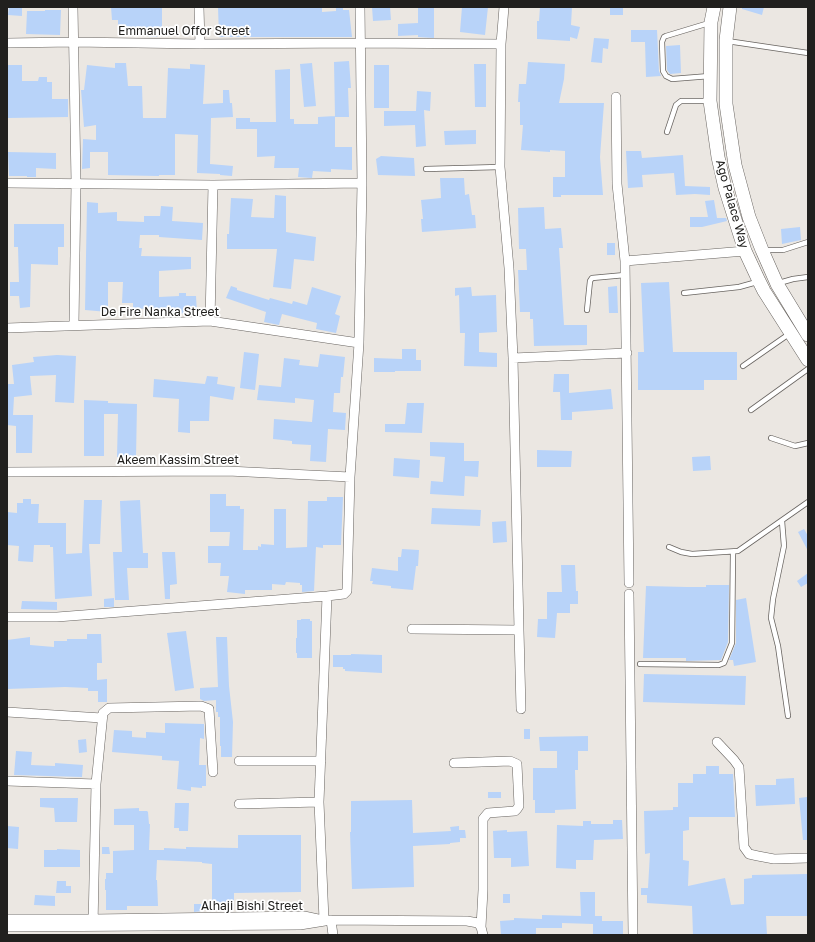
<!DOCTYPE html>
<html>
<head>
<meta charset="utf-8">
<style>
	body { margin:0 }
	#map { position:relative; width:815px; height:942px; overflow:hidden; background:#ebe7e2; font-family:"Golos Text",sans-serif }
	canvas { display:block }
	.frame { position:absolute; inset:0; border:8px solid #21201e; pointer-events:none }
</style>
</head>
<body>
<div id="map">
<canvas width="815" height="942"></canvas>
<div class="frame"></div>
</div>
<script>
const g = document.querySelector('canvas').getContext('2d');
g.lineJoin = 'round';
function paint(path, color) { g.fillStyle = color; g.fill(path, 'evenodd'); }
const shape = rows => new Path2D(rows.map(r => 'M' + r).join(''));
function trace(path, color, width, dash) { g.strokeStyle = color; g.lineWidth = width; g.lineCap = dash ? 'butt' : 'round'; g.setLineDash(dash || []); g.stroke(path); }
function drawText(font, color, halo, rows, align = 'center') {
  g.font = font + ' "Golos Text",sans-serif'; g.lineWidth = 3.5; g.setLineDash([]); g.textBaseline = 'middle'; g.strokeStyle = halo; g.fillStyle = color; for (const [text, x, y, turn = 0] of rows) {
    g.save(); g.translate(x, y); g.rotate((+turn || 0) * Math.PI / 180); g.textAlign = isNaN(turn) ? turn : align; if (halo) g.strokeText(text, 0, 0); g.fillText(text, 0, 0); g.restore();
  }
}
paint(shape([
	[9,7,22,7,22,16,8,15],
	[111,7,162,7,162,35,157,35,157,37,149,37,149,35,140,35,140,28,120,28,120,25,118,25,118,20,112,20],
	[218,7,322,7,322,12,336,11,336,8,343,7,343,10,349,10,352,37,219,37],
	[372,7,390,7,391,20,373,21],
	[462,7,488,7,485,35,460,32],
	[540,7,572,7,571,25,580,27,577,39,570,37,570,41,537,39,537,21,539,21],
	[610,7,623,7,623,15,610,15],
	[742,7,764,7,762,15,742,9],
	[418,8,434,8,434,38,418,37,418,35,398,36,398,24,418,23],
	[45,10,61,10,60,35,26,34,27,11,45,11],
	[631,30,657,30,659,71,661,76,646,77,645,42,631,42],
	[594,38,609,39,608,49,603,48,602,63,591,62],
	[680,45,681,73,670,74,667,70,666,46],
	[349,61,351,88,348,88,349,117,335,117,334,62],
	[528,62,565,64,564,79,559,103,604,103,600,157,603,195,561,195,561,197,553,197,553,177,565,177,565,151,550,150,550,152,521,150,523,125,520,125,520,102,518,102,519,84,526,84],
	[115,63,126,63,128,86,142,86,143,118,166,118,168,68,190,69,190,64,205,65,203,104,223,103,223,90,229,90,230,103,232,103,233,117,211,118,210,164,233,166,232,176,220,175,220,174,197,173,198,135,175,134,175,175,159,175,159,176,108,175,108,152,90,152,90,168,82,169,83,139,96,140,96,125,84,127,81,90,84,90,87,65,115,68],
	[312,63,316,106,304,107,300,64],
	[474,64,486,64,486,107,475,107],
	[7,65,22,65,22,81,38,81,39,77,47,77,47,82,52,82,52,99,68,99,68,117,8,118],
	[374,65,389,65,389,108,374,108],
	[290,69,290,119,294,119,294,124,318,124,318,117,335,116,335,147,352,147,352,170,331,169,331,172,313,171,312,178,298,177,299,168,274,168,275,156,257,157,257,129,236,129,236,118,250,118,250,122,276,122,275,70],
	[417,91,431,92,430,111,424,110,426,146,416,147,415,125,384,126,384,111,416,111],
	[476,130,476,144,445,145,444,131],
	[626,151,641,151,642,158,683,155,685,186,710,187,710,195,695,194,676,195,674,173,642,175,643,187,628,188],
	[8,152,56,153,56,169,36,168,36,177,27,177,27,176,9,176],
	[381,156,414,158,415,176,378,175,376,159],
	[440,178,464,178,465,195,469,194,472,215,475,215,476,228,422,232,421,219,423,219,421,200,441,198],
	[275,195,286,196,286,232,316,237,314,261,294,259,291,289,273,287,277,249,227,249,227,234,229,234,231,198,253,199,251,217,274,218],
	[714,200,717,218,726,218,727,221,702,227,690,227,690,217,708,217,705,201],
	[87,202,98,203,98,213,117,212,117,221,144,222,144,216,160,216,161,206,173,207,172,221,203,223,202,240,159,237,159,235,140,235,139,248,142,248,141,256,191,257,191,269,159,271,159,297,179,296,179,293,186,293,186,296,196,296,197,313,167,314,167,311,146,311,146,309,133,308,133,303,122,303,123,282,108,282,108,312,85,310],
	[544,207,545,229,561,228,563,248,559,248,564,325,587,325,587,345,534,346,533,319,530,319,530,312,520,312,518,270,527,270,526,249,519,249,518,208],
	[14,224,64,224,64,247,58,247,58,265,31,264,30,307,20,308,19,296,10,296,10,282,19,282,18,247,14,247],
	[800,227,801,240,782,244,781,229],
	[607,243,615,243,615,255,607,255],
	[669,282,673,352,737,352,737,380,704,380,704,390,638,390,638,352,644,352,641,283],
	[231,286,237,288,237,290,269,300,270,298,292,304,293,301,307,305,312,287,341,296,335,314,340,316,336,333,316,329,317,323,282,314,279,325,264,322,266,312,226,298],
	[617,286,618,313,609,313,608,287],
	[471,287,472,296,496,295,497,332,479,333,479,352,497,353,497,367,464,366,465,333,460,333,459,295,455,296,455,288],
	[402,349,416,349,416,360,421,360,421,371,395,371,395,372,374,372,374,358,402,359],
	[244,352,259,354,255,390,240,388],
	[320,354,345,357,343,377,341,377,340,393,334,393,333,412,346,413,345,430,328,429,326,462,310,461,311,445,292,444,292,441,273,439,274,419,312,422,314,400,295,398,295,403,257,400,259,385,281,387,284,358,300,360,299,365,318,367],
	[57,355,76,356,74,403,55,402,56,375,30,376,32,395,14,397,13,415,33,415,32,453,16,453,16,426,7,425,7,384,14,384,12,365,34,362,33,357],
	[554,374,569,374,569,393,611,389,613,409,572,412,572,420,561,420,560,392,553,392],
	[207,376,218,377,217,384,235,387,233,400,210,396,209,421,190,421,190,433,178,432,179,399,153,397,154,379,205,384],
	[84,400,108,401,108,403,137,404,136,458,117,457,118,414,104,414,104,456,84,456],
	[407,403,424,403,422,433,385,432,385,424,405,424],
	[430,442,464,443,464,461,479,461,478,477,465,476,464,496,430,494,431,481,443,482,445,457,430,456],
	[537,450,572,451,571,467,537,467],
	[710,456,711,470,693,471,692,457],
	[394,458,420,460,419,478,393,476],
	[210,494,226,494,226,506,240,506,240,509,244,509,243,550,258,550,258,546,261,547,261,544,274,545,274,509,286,509,286,548,307,547,308,501,327,501,327,497,343,497,341,545,323,545,323,548,316,547,314,591,302,592,302,585,300,585,300,583,286,582,285,585,272,584,272,590,245,590,245,594,227,592,229,576,220,576,221,563,208,563,208,546,229,546,230,532,210,532],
	[23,499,31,499,31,504,39,504,38,523,66,523,66,554,82,553,84,500,102,500,100,544,89,544,92,596,55,599,53,547,50,547,50,545,34,545,33,562,18,561,19,546,7,545,7,512,17,513,17,503,23,503],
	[140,500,143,553,148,553,148,568,127,568,129,600,115,600,113,552,122,552,120,501],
	[432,508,481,510,480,526,431,524],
	[506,521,507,542,493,543,492,522],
	[804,529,808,536,808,551,798,532],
	[402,549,419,550,418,566,416,566,413,590,391,588,391,586,372,584,373,581,370,581,372,568,398,571,398,557,401,557],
	[162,552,175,552,177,584,170,585,170,599,165,599],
	[561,565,575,565,576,591,578,591,578,604,570,604,570,613,557,613,555,638,537,637,538,619,547,619,547,592,562,592],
	[808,573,808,583,801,587,797,581],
	[706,585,729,585,728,642,721,660,686,661,686,658,643,658,646,586,687,587,706,587],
	[114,598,114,607,104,607,104,599],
	[746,598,756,662,734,666,733,660,729,660,736,643,736,600],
	[22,601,57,602,57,610,21,609],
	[301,619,310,619,310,621,312,621,312,658,297,658,297,653,296,653,296,638,297,638,297,620,301,620],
	[186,631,194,688,175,691,167,633],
	[87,634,101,634,102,663,97,663,97,680,107,679,107,702,98,702,98,691,88,691,88,688,65,687,7,689,7,640,30,637,30,645,54,647,54,641,67,641,67,639,87,639],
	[216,637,227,637,229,686,233,722,232,757,221,757,221,746,220,746,220,717,218,717,218,712,216,712,216,700,204,701,200,699,200,688,218,687],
	[351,654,382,655,382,673,345,671,345,669,343,669,343,667,333,667,333,655,351,655],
	[644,674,746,676,745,705,643,702],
	[165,723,204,724,204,739,200,738,199,765,206,765,206,786,202,786,202,788,191,787,191,791,177,789,179,761,162,760,162,756,112,752,114,730,132,731,132,737,146,738,146,732,165,733],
	[524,729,530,729,530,739,524,739],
	[588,736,588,751,578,751,578,770,575,770,576,809,555,810,555,813,535,813,535,800,533,800,533,768,557,768,557,751,540,751,539,737],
	[86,739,87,752,79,753,78,740],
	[16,751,32,752,31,765,55,766,55,763,83,765,82,777,14,775],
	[706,766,719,766,719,774,733,774,735,817,689,817,689,830,683,831,683,860,689,861,688,886,725,878,731,905,744,904,744,879,752,878,752,875,808,874,808,916,766,916,767,935,693,935,692,906,647,903,647,895,641,895,641,888,648,888,650,853,645,854,644,811,673,810,673,807,678,807,678,783,693,783,693,774,706,774],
	[794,778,795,804,756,806,755,785,776,785,776,779],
	[488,792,501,792,501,798,488,798],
	[807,797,808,840,803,840,799,798],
	[40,798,78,798,77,822,55,822,54,808,40,807],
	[412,800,413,833,451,831,450,827,459,826,459,830,465,830,466,838,460,838,460,842,450,843,450,844,413,846,414,887,352,889,350,832,351,832,351,801],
	[175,803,189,803,188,831,179,831,179,828,174,828],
	[139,808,139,811,147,811,148,812,149,824,150,824,149,850,164,850,164,848,186,849,186,847,238,848,238,835,301,835,301,892,234,893,234,909,212,909,212,864,202,863,202,862,157,860,156,880,157,880,158,906,127,906,127,910,106,910,106,890,105,890,105,879,106,879,106,873,113,873,113,851,134,850,134,825,114,825,114,809],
	[613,820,622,820,623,839,594,840,593,860,576,860,576,869,556,868,557,825,583,826,583,821,591,821,591,824,613,824],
	[7,826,19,827,18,849,7,848],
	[507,830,507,832,527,831,529,866,511,867,511,858,494,858,493,831],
	[102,847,109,847,110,854,102,854],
	[57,849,80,850,80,867,44,867,44,850,57,850],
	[57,881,66,881,66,886,71,886,71,893,56,893],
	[580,892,595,892,595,916,602,916,602,921,623,921,623,935,593,935,593,924,562,923,562,928,536,928,536,935,501,935,500,921,514,920,514,918,542,919,542,915,581,916],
	[503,894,510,894,510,903,503,903],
	[35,895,55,896,55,906,34,905],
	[194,904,202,904,202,911,194,912]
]), '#b8d3f9');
const service = shape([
	[709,23,666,36,664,37,662,42,663,71,666,76,672,79,710,76],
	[727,41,808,53],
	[667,132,676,105,681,101,709,101],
	[426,169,500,167],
	[764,250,783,250,808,242],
	[779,283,793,279,808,277],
	[684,293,739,287,757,282],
	[587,310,590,281,592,278,625,275],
	[743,366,789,334],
	[751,410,808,369],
	[771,438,795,446,808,443],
	[782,521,784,546,773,599,771,618,778,646,788,716],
	[669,547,681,552,692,554,738,551,808,502],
	[640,664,719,665,724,663,732,643,733,552]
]);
const minor = shape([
	[73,7,76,183,74,325],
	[199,7,200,44],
	[504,7,501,44,500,167,509,268,513,358,519,630,521,709],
	[7,43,74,42,200,44,360,43,501,44],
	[616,97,617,184,625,261,629,583],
	[7,183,213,185,362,183],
	[625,261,745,251],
	[210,321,213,185],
	[7,328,210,321,359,343],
	[513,358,627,353],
	[7,472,228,471,350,477],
	[629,594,633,935],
	[7,617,57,617,327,596,344,594,347,591,350,477,359,343,362,183,360,7],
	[412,629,519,630],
	[7,712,102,718],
	[717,742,734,760,739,767,744,847,749,854,758,856,774,859,808,858],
	[239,761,321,761],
	[454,763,510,761,517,764,519,806,517,809,515,811,488,813,483,819,483,890,481,927,483,935],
	[7,781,96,784],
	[239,804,319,802],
	[7,919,93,919,304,916,318,919],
	[324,920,319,802,327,596],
	[331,920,333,935],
	[93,926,96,784,103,713,109,708,201,706,209,709,213,772],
	[7,927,300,925,331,920,467,921,478,923,481,927]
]);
const secondary = shape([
	[714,7,711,22,710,101,718,157,725,188,745,251,759,281,764,291,808,360],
	[730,7,726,40,726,104,735,165,749,217,762,250,777,284,808,335]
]);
trace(service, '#686460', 6);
trace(minor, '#686460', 10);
trace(secondary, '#686460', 14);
trace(service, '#fff', 4.5);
trace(minor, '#fff', 9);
trace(secondary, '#fff', 13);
drawText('12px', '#21201e', '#fff', [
	["Emmanuel Offor Street",184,31],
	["Ago Palace Way",732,204,74],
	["De Fire Nanka Street",160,312],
	["Akeem Kassim Street",178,460],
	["Alhaji Bishi Street",252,906]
]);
</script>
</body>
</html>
